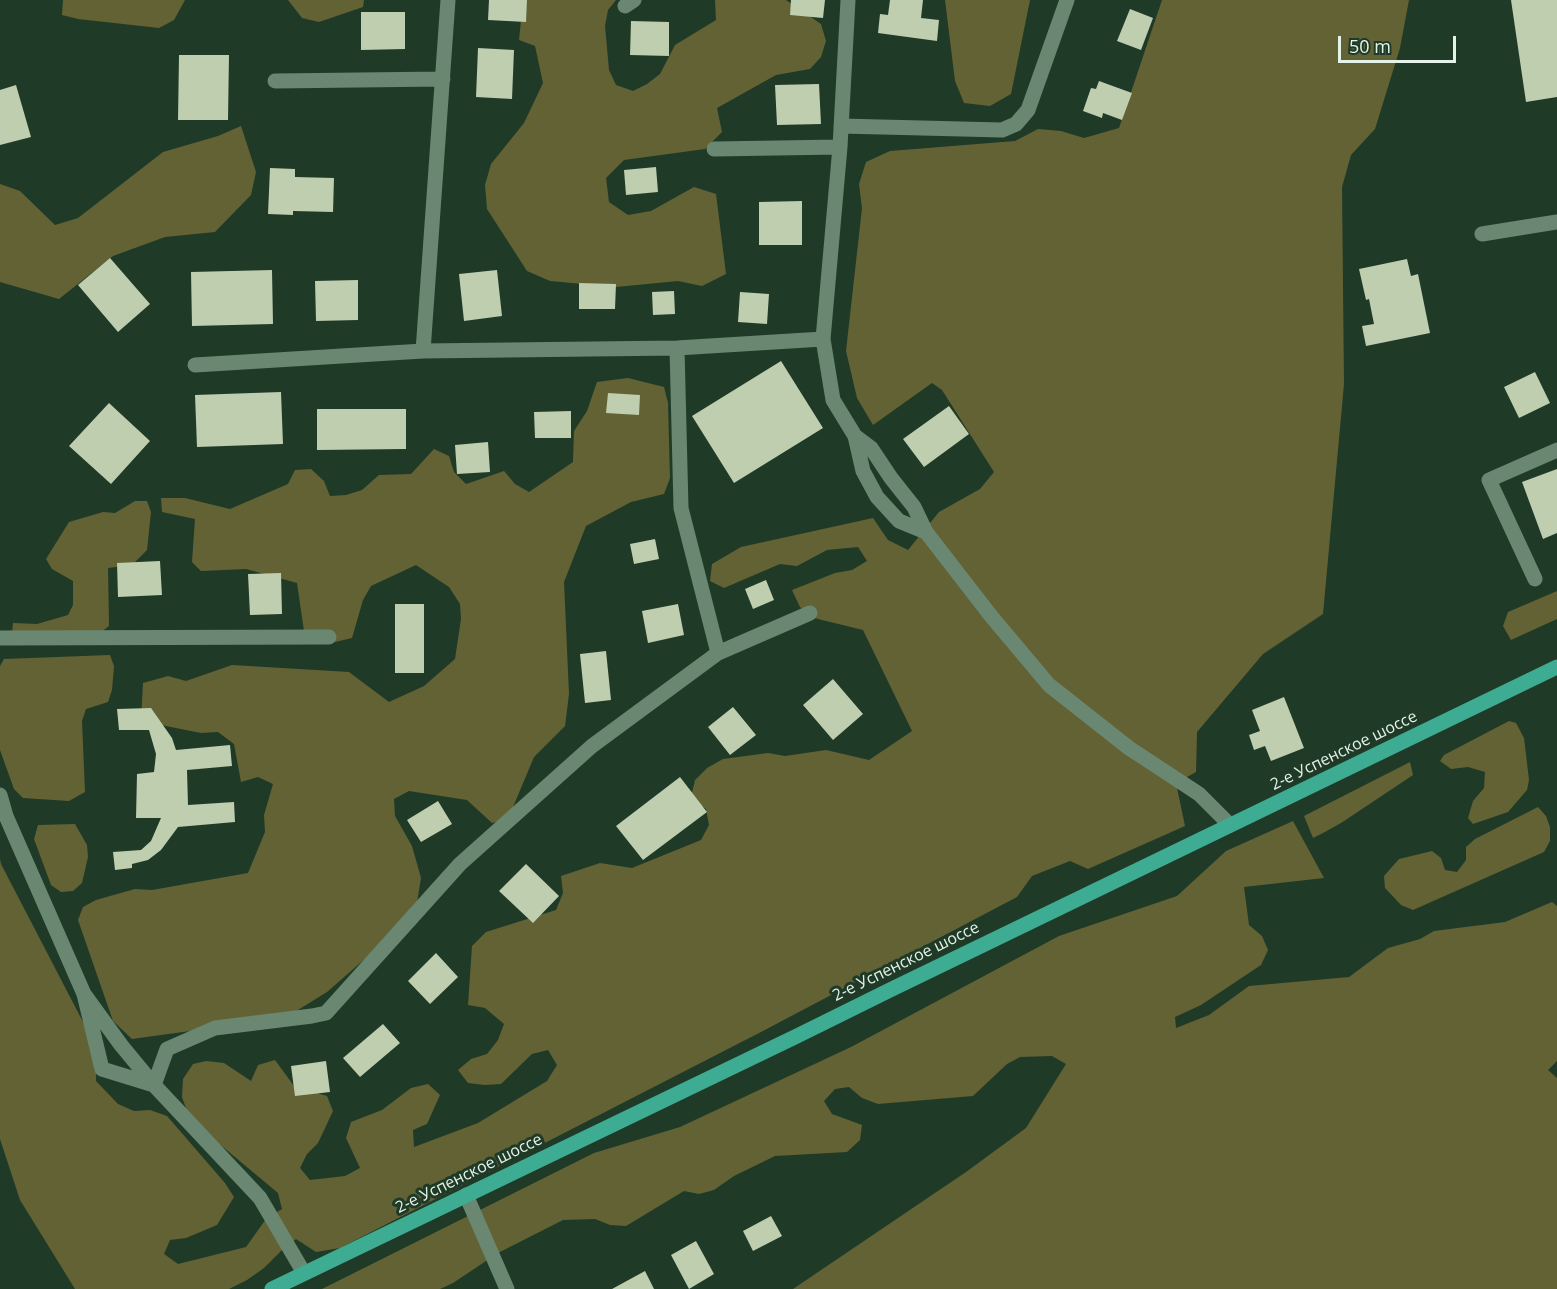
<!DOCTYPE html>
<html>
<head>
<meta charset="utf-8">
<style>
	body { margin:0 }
	#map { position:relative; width:1557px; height:1289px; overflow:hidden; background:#203a28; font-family:"Open Sans",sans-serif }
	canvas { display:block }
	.scale { position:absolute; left:1338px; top:36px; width:118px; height:27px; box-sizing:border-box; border:3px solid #e3f3e7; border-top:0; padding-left:8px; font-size:18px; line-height:21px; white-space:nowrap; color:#e3f3e7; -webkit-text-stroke:4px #203a28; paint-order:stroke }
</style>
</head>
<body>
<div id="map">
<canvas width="1557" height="1289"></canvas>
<div class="scale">50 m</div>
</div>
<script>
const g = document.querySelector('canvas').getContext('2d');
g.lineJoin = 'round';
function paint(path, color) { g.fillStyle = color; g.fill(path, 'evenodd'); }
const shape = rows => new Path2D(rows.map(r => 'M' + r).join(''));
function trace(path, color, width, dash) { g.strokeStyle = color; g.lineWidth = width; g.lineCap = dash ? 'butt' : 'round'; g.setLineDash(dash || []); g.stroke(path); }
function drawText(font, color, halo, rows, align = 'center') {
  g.font = font + ' "Open Sans",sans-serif'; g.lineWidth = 6; g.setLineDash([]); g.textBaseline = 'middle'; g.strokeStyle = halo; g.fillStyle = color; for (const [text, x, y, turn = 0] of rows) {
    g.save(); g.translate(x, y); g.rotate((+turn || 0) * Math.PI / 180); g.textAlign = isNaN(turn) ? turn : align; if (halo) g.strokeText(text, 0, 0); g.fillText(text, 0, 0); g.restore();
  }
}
paint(shape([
	[63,0,185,0,174,20,159,28,78,19,62,15],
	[288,0,364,0,363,7,319,22,302,18],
	[523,0,616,0,608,10,605,26,609,70,616,85,633,91,647,84,660,74,675,45,716,20,715,0,786,0,821,24,826,41,821,57,810,69,776,75,717,108,722,132,705,149,624,160,606,178,609,202,628,215,651,211,694,187,716,194,726,274,702,286,678,281,616,287,550,281,527,271,487,209,485,185,491,164,524,123,543,83,535,46,519,40],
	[945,0,1030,0,1011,94,990,106,964,103,955,81],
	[1162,0,1409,0,1400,48,1375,129,1351,155,1342,187,1344,384,1323,614,1263,654,1197,732,1196,772,1176,783,1185,826,1088,869,1070,861,1032,876,1017,897,761,1032,340,1248,316,1252,296,1239,283,1249,264,1268,247,1280,229,1289,75,1289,20,1200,0,1139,0,859,1,864,96,1047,96,1081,118,1104,134,1111,150,1110,167,1116,225,1183,234,1197,217,1225,186,1238,170,1240,164,1254,178,1264,246,1247,266,1219,282,1209,278,1193,211,1137,188,1114,182,1097,183,1079,193,1064,206,1061,224,1063,251,1081,258,1065,275,1060,294,1086,327,1096,333,1111,318,1143,307,1154,300,1168,310,1180,345,1176,360,1168,346,1138,351,1122,382,1110,411,1088,428,1084,440,1095,427,1124,413,1130,414,1147,478,1123,547,1081,557,1065,548,1050,532,1054,501,1084,485,1085,468,1083,458,1070,471,1059,487,1054,498,1040,504,1024,485,1008,468,1005,472,946,486,932,556,910,563,893,561,876,600,863,632,868,701,840,709,825,706,809,691,797,695,780,707,768,723,759,768,753,785,756,826,750,869,760,912,731,863,630,814,618,800,607,792,590,835,573,852,570,867,561,858,547,827,550,797,566,780,564,724,588,710,581,712,564,741,547,873,518,888,540,908,550,939,512,980,489,994,472,942,390,932,383,873,425,857,398,846,351,862,208,859,184,866,162,890,151,1015,141,1038,129,1061,131,1084,138,1119,128],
	[241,126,256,172,251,195,215,232,165,237,113,256,59,299,0,282,0,184,20,191,55,225,78,218,163,152,218,136],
	[628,378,664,387,668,403,670,478,664,494,631,502,586,526,564,582,569,694,565,726,534,757,508,819,492,823,467,800,409,791,394,799,395,816,412,846,421,878,415,915,327,992,285,1018,132,1039,113,1021,78,920,83,907,96,900,135,889,152,890,248,873,265,832,264,815,273,784,258,777,241,782,234,744,218,732,201,733,141,721,143,683,168,676,186,681,232,665,349,672,389,702,424,686,455,659,461,619,460,604,449,587,416,565,371,586,363,600,352,638,335,642,305,638,297,583,246,569,201,571,192,562,195,519,162,512,161,498,185,498,230,509,288,484,295,470,311,469,324,481,330,496,346,495,362,490,379,475,411,474,434,449,449,456,454,472,466,484,504,471,515,484,529,492,573,462,574,431,587,411,597,382],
	[135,501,147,501,151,512,147,550,132,565,108,568,109,626,91,640,12,634,13,623,37,624,68,615,73,605,73,581,52,569,46,559,69,522,103,512,115,513],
	[1557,591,1557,619,1511,640,1503,626,1508,612],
	[110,655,114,666,112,690,108,702,86,709,82,721,85,792,69,801,23,798,14,789,0,750,0,666,4,659],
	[1509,721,1516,723,1524,738,1529,780,1527,790,1508,812,1473,824,1468,818,1473,801,1484,788,1485,772,1468,767,1451,769,1440,761,1444,755],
	[1410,762,1413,775,1341,823,1323,833,1313,838,1304,816],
	[1538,807,1546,816,1550,827,1550,841,1544,852,1413,910,1401,905,1385,888,1384,876,1399,859,1432,851,1441,858,1445,870,1457,872,1466,860,1466,847,1475,839],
	[1293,821,1324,878,1244,887,1249,925,1262,936,1268,950,1261,965,1201,1005,1175,1017,1176,1028,1209,1015,1249,986,1349,977,1388,948,1420,939,1434,931,1505,922,1552,902,1557,906,1557,1061,1548,1070,1557,1078,1557,1289,793,1289,966,1172,1026,1128,1066,1064,1052,1056,1020,1057,1007,1064,973,1096,878,1104,862,1098,849,1087,835,1089,824,1101,832,1114,862,1125,860,1140,847,1152,775,1156,734,1176,714,1190,699,1194,684,1191,626,1226,610,1225,595,1219,563,1220,498,1253,453,1283,440,1289,322,1289,594,1153,680,1127,851,1047,1059,936,1177,896,1226,851],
	[75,824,87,845,88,857,82,883,73,891,61,892,51,885,34,839,38,825]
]), '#636234');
paint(shape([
	[489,0,527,0,526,22,488,20],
	[791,0,825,0,823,18,790,15],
	[890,0,923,0,921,18,939,20,937,41,878,33,880,14,888,15],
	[1511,0,1557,0,1557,97,1526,102],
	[1130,9,1153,18,1141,50,1117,41],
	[361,12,405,12,405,49,361,50],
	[631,21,669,22,669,56,630,55],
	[478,48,514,50,512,99,476,97],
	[179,55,229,55,228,120,178,120],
	[1099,81,1132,93,1122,120,1103,113,1102,118,1083,111,1091,88,1096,89],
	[819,84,821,124,777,125,775,85],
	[16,85,31,137,0,145,0,90],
	[656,167,658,192,626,195,624,170],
	[270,168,295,169,295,177,334,178,333,212,293,211,293,215,268,214],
	[802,201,802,245,759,245,759,202],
	[110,258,150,304,118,332,78,285],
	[1407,259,1411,276,1418,274,1430,333,1366,346,1362,326,1374,324,1369,299,1366,300,1359,269],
	[272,270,273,324,192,326,191,272],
	[497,270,502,316,464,321,459,274],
	[358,280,358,320,316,321,315,281],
	[579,283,616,284,615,309,579,309],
	[674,291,675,314,653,315,652,292],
	[740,292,769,294,767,324,738,322],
	[781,361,823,428,734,483,692,416],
	[1535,372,1550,403,1519,418,1504,387],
	[281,392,283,444,197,447,195,395],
	[608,393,640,395,639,415,606,413],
	[109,403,150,441,111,484,69,446],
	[949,406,969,434,924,467,903,439],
	[317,409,406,409,406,449,317,450],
	[571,411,571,438,535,438,534,412],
	[488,442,490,472,457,474,455,445],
	[1557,469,1557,533,1543,539,1522,482],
	[655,539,659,559,634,564,630,544],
	[160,561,162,595,118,597,117,563],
	[281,573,282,614,250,615,248,574],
	[766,580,774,600,753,609,745,589],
	[395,604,424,604,424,673,395,673],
	[678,604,684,635,648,643,642,611],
	[606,651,611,700,585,703,580,654],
	[833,679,863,714,833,740,803,705],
	[1284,697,1304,748,1271,761,1265,746,1254,750,1249,735,1260,731,1252,710],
	[733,707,756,735,730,755,708,727],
	[151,708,172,738,176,750,230,745,232,766,187,770,188,805,234,802,235,822,178,827,161,850,148,860,132,864,132,868,115,870,113,852,141,850,151,841,161,818,136,818,137,774,154,772,156,754,149,730,119,730,117,709],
	[680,777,707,812,643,860,616,826],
	[438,801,452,824,421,842,407,820],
	[526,864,559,896,533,923,499,891],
	[436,953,458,977,430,1004,408,981],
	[383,1024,400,1043,360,1077,343,1058],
	[326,1061,330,1092,295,1096,291,1066],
	[771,1216,782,1236,753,1251,743,1231],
	[696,1241,714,1274,689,1289,671,1255],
	[645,1271,654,1289,612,1289]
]), '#beceaf');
trace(shape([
	[448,0,423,351,677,348,823,339],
	[848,0,840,147,823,339,833,400,855,436,863,471,877,497,899,521,926,532,914,507,891,478,871,448,855,436],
	[625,6,634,0],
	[275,81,443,79],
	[841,126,1002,130,1016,124,1028,110,1067,0],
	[714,149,840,147],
	[1482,234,1557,222],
	[677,348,681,508,718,653],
	[195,365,423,351],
	[926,532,991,616,1049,685,1129,748,1199,794,1230,825],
	[1535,579,1489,480,1557,450],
	[0,638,329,637],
	[0,795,6,816,84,994],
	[84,994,121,1045,154,1085,102,1069,84,994],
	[466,1195,507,1289],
	[304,1273,260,1198,154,1085,167,1049,215,1028,312,1016,326,1013,460,864,592,746,718,653,810,613]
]), '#6a8772', 15);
trace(shape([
	[272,1289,797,1036,892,989,1557,667]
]), '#3eac92', 15);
drawText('16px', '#e3f3e7', '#203a28', [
	["2-е Успенское шоссе",1344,751,-26],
	["2-е Успенское шоссе",906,962,-26],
	["2-е Успенское шоссе",469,1174,-26]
]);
</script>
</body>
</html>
